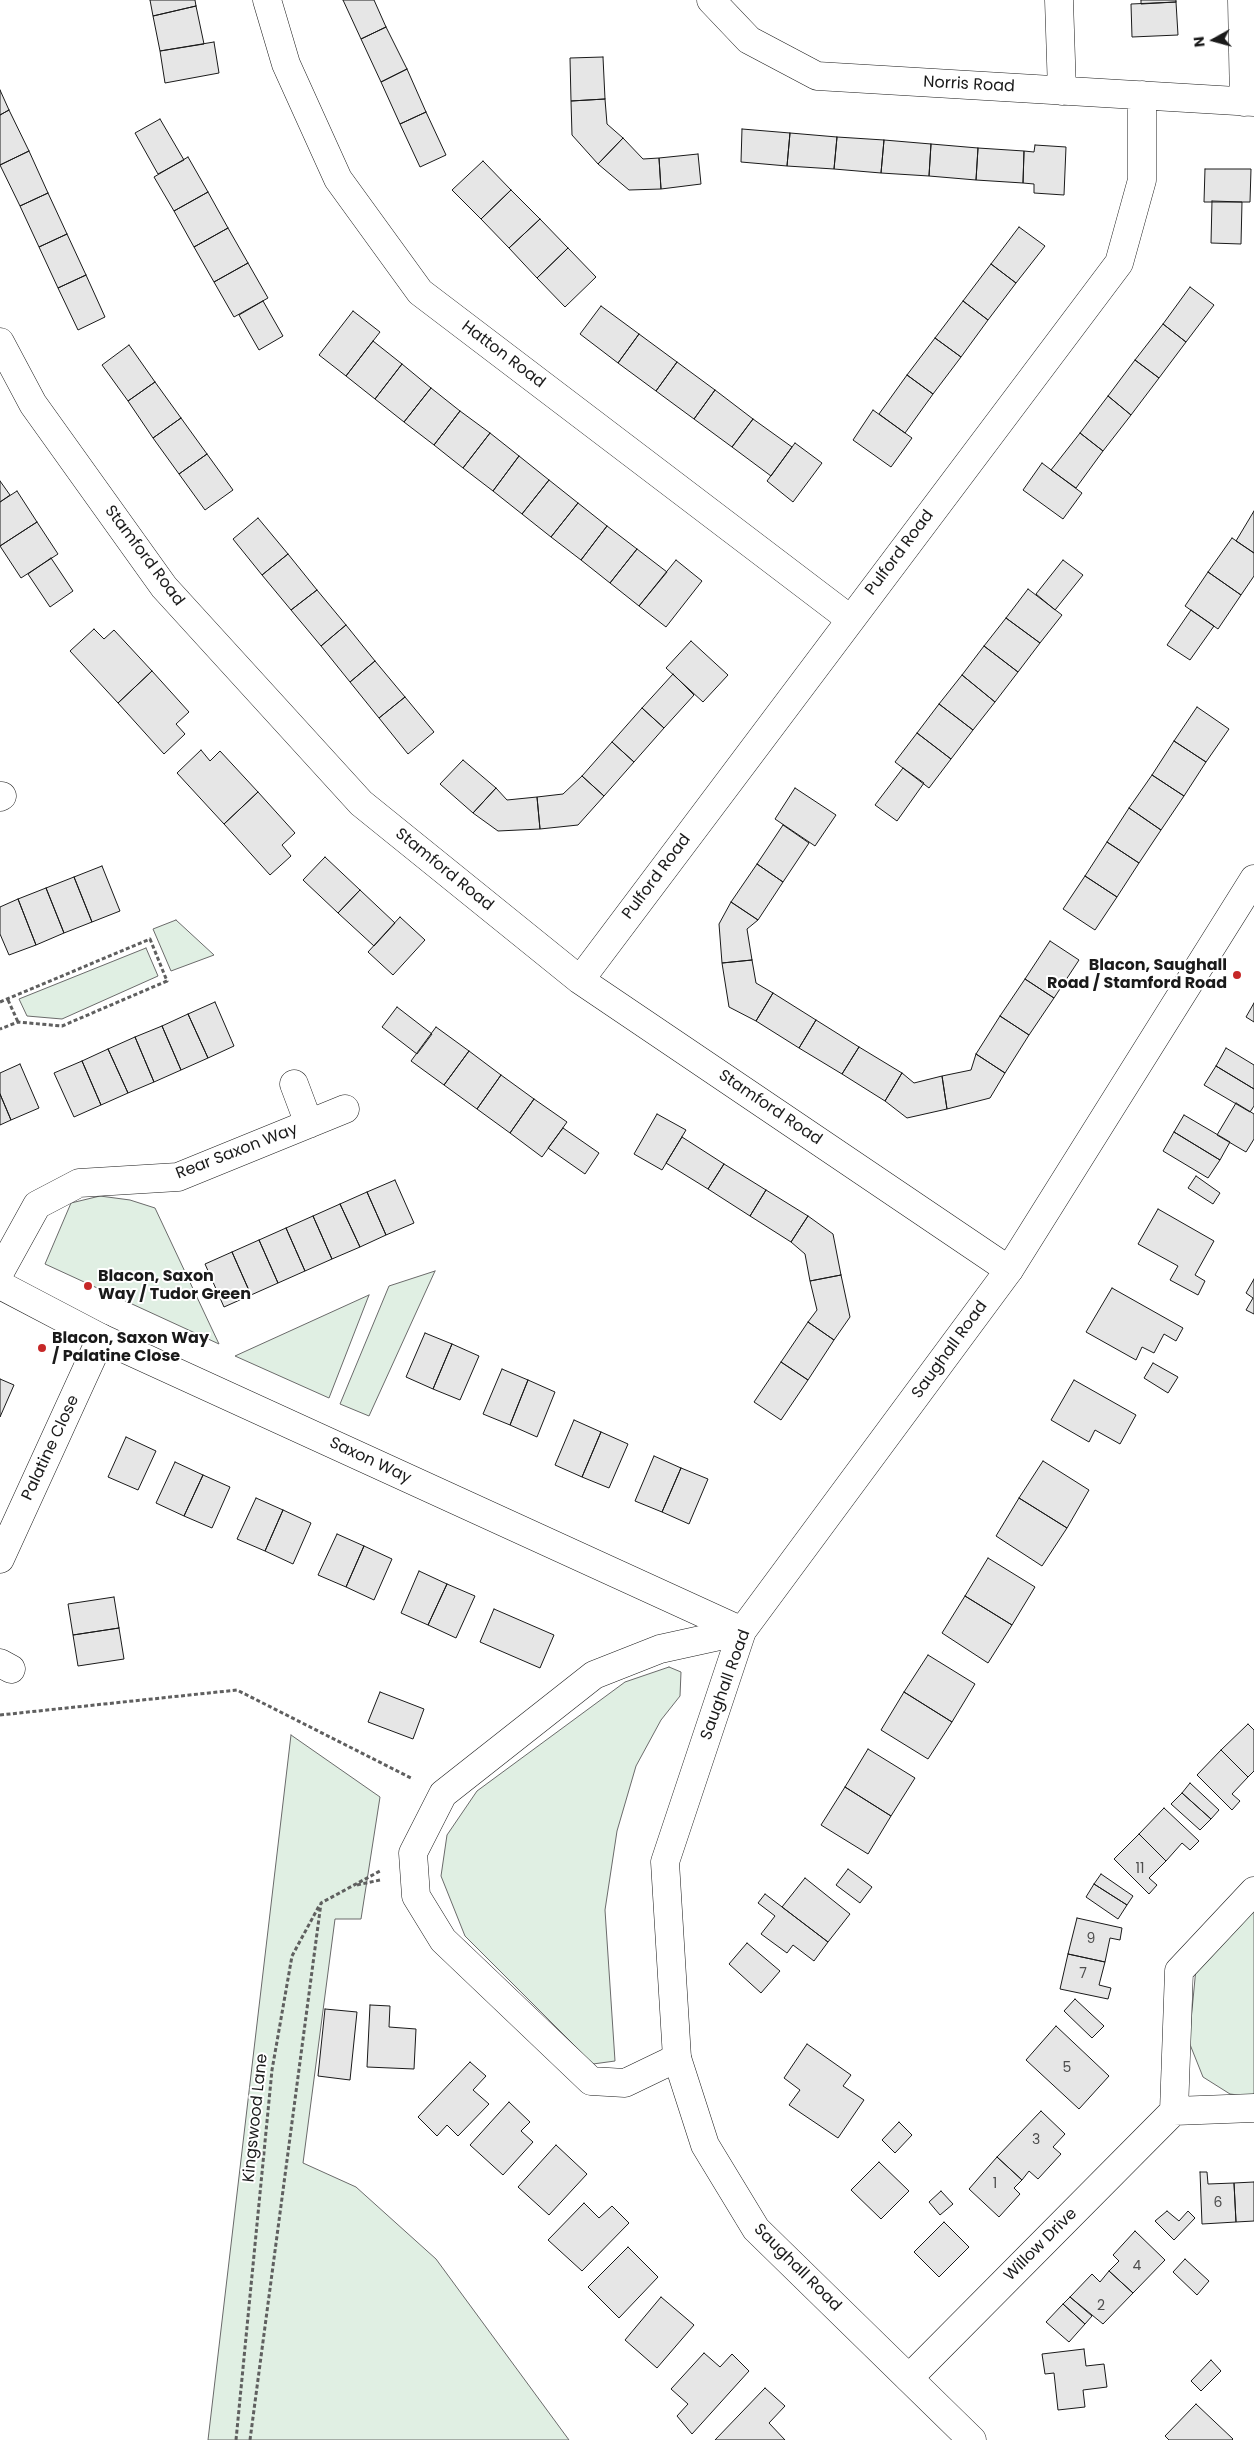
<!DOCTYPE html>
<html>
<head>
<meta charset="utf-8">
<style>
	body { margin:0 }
	#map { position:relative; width:1254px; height:2440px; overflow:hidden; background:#fff; font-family:Poppins,sans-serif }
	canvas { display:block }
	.north { position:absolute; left:1189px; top:15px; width:50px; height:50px; -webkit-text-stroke:4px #fff; paint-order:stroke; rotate:263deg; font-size:14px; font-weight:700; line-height:20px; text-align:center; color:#1a1a1a }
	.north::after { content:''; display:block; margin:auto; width:18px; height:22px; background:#1a1a1a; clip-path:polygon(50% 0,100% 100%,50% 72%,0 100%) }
</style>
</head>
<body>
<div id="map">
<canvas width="1254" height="2440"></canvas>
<div class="north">N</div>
</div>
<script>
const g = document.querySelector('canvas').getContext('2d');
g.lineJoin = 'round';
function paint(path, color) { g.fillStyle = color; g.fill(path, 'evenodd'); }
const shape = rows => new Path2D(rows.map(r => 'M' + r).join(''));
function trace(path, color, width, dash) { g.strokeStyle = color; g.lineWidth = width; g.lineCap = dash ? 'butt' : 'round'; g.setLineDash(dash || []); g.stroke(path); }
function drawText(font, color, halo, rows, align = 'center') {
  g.font = font + ' Poppins,sans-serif'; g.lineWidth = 4; g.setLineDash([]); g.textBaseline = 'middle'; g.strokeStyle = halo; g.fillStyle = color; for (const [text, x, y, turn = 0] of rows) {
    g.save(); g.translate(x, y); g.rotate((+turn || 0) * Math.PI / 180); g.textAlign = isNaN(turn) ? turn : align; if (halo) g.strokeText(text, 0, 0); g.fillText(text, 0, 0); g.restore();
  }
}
const green = shape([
	[176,920,214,955,171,971,153,929,176,920],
	[146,948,158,976,62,1019,27,1016,19,999,146,948],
	[100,1196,130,1200,155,1208,219,1344,45,1264,71,1203,100,1196],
	[435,1271,369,1416,340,1404,389,1286,435,1271],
	[369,1295,329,1398,235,1356,369,1295],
	[669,1667,681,1672,680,1696,661,1720,636,1766,617,1831,605,1910,615,2061,593,2064,465,1936,441,1876,447,1835,477,1791,625,1682,669,1667],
	[291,1735,380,1797,361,1919,335,1919,303,2163,356,2187,436,2259,569,2440,208,2440,291,1735],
	[1254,1907,1254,2097,1230,2094,1203,2077,1189,2042,1196,1968,1254,1907]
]);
paint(green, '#e0efe3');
trace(green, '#6a6a6a', 1);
const building = shape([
	[150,0,195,0,196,6,153,16,150,0],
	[343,0,374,0,386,27,361,39,343,0],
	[1141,0,1176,0,1176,2,1141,4,1141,0],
	[1176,2,1178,35,1132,37,1131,4,1176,2],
	[196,6,204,44,160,51,153,16,196,6],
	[386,27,407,69,381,82,361,39,386,27],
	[214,42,219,73,165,83,160,51,214,42],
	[603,57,605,99,571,101,570,58,603,57],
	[407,69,426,112,400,124,381,82,407,69],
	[0,90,9,110,0,115,0,90],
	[605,99,607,124,623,138,598,164,572,135,571,101,605,99],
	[9,110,29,151,0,165,0,115,9,110],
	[426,112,446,155,420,167,400,124,426,112],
	[160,119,184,160,158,174,135,133,160,119],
	[742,129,790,133,787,166,741,162,742,129],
	[790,133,837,137,834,169,787,166,790,133],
	[837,137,884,140,881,173,834,169,837,137],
	[623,138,643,159,659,158,661,189,629,190,598,164,623,138],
	[884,140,931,144,929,176,881,173,884,140],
	[931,144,978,148,976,180,929,176,931,144],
	[1035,145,1066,147,1064,195,1034,193,1034,184,1023,183,1024,151,1034,152,1035,145],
	[978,148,1024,151,1023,183,976,180,978,148],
	[29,151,48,193,20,206,0,165,29,151],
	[698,154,701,184,661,189,659,158,698,154],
	[188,157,208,192,174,211,154,177,188,157],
	[483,161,511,190,481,219,452,190,483,161],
	[1205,169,1251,169,1250,202,1204,202,1205,169],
	[511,190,540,219,509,248,481,219,511,190],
	[208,192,228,228,194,247,174,211,208,192],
	[48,193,67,234,39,247,20,206,48,193],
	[1212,201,1242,202,1241,244,1211,243,1212,201],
	[540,219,568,248,537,278,509,248,540,219],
	[1019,227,1045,246,1016,283,991,264,1019,227],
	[228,228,248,263,214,282,194,247,228,228],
	[67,234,86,275,58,288,39,247,67,234],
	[568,248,596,277,565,307,537,278,568,248],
	[248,263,268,298,234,317,214,282,248,263],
	[991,264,1016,283,988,320,963,301,991,264],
	[86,275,105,317,78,330,58,288,86,275],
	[1190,287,1214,305,1186,342,1163,324,1190,287],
	[263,301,283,336,259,350,239,315,263,301],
	[963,301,988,320,961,357,935,338,963,301],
	[601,306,639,334,618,363,580,334,601,306],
	[353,311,380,332,346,376,319,355,353,311],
	[1163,324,1186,342,1159,378,1135,360,1163,324],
	[639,334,677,362,656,391,618,363,639,334],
	[935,338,961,357,933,394,907,375,935,338],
	[373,341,402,364,375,399,346,376,373,341],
	[129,345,155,382,128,401,102,365,129,345],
	[1135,360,1159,378,1131,415,1108,396,1135,360],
	[677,362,715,390,694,419,656,391,677,362],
	[402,364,431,388,404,422,375,399,402,364],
	[907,375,933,394,905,433,879,414,907,375],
	[155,382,181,418,153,438,128,401,155,382],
	[431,388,460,411,434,445,404,422,431,388],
	[715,390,753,419,732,447,694,419,715,390],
	[1108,396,1131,415,1103,451,1080,433,1108,396],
	[873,410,912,438,891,467,853,440,873,410],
	[460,411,490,433,463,468,434,445,460,411],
	[181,418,207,454,179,474,153,438,181,418],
	[753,419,792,447,771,476,732,447,753,419],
	[490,433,519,456,493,491,463,468,490,433],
	[1080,433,1103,451,1076,488,1051,470,1080,433],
	[795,443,822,463,793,502,767,481,795,443],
	[207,454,233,490,205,510,179,474,207,454],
	[519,456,549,480,522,514,493,491,519,456],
	[1042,463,1082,493,1063,519,1023,490,1042,463],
	[549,480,578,503,551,537,522,514,549,480],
	[0,481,10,495,0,502,0,481],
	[17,491,37,522,0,546,0,502,17,491],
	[578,503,607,526,581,560,551,537,578,503],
	[1254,511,1254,553,1236,541,1254,511],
	[258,518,288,554,262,575,233,539,258,518],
	[37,522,58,554,21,578,0,546,37,522],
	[607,526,637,549,610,583,581,560,607,526],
	[1232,538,1254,553,1254,576,1241,595,1208,572,1232,538],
	[637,549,667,572,639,606,610,583,637,549],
	[288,554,317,590,291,610,262,575,288,554],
	[51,558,73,591,50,607,28,574,51,558],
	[676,560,702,581,666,627,639,606,676,560],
	[1063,560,1083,575,1055,610,1036,594,1063,560],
	[1208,572,1241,595,1218,629,1185,606,1208,572],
	[1028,589,1062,615,1040,643,1006,618,1028,589],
	[317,590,346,625,321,646,291,610,317,590],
	[1191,610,1214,626,1190,660,1167,645,1191,610],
	[1006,618,1040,643,1018,672,984,646,1006,618],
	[346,625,375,661,350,682,321,646,346,625],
	[94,629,104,639,114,630,152,671,118,703,70,651,94,629],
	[691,641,728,675,703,702,666,668,691,641],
	[984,646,1018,672,995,702,962,675,984,646],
	[375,661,405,697,379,718,350,682,375,661],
	[152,671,189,712,176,724,185,734,164,754,118,703,152,671],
	[673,674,694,695,664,728,642,708,673,674],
	[962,675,995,702,973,730,939,704,962,675],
	[405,697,434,732,408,754,379,718,405,697],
	[939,704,973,730,951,759,917,733,939,704],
	[1197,707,1229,729,1206,762,1174,741,1197,707],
	[642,708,664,728,634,762,612,742,642,708],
	[917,733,951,759,929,788,895,762,917,733],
	[1174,741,1206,762,1184,796,1152,775,1174,741],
	[612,742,634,762,604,796,582,776,612,742],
	[201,750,210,761,220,751,258,792,224,824,177,773,201,750],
	[463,760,496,788,473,813,440,784,463,760],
	[903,768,924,783,897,821,875,805,903,768],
	[1152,775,1184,796,1161,830,1129,808,1152,775],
	[582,776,604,796,578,825,540,829,537,797,563,794,582,776],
	[496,788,507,800,537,797,540,829,498,831,473,813,496,788],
	[795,788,836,815,815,846,775,819,795,788],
	[258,792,295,833,282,845,291,856,270,875,224,824,258,792],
	[1129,808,1161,830,1139,863,1107,842,1129,808],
	[783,825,809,843,783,882,757,864,783,825],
	[1107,842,1139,863,1117,897,1085,876,1107,842],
	[325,857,360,890,338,913,303,880,325,857],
	[757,864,783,882,758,920,731,902,757,864],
	[102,866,120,911,92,922,74,877,102,866],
	[1085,876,1117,897,1095,930,1063,909,1085,876],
	[74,877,92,922,64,933,46,888,74,877],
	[46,888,64,933,36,945,18,899,46,888],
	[360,890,395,923,374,946,338,913,360,890],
	[18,899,36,945,9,955,0,934,0,907,18,899],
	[731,902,758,920,747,929,752,960,722,963,719,924,731,902],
	[400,917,425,940,393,975,368,952,400,917],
	[1050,941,1079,960,1054,998,1025,979,1050,941],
	[752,960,756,983,773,993,756,1021,729,1007,722,963,752,960],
	[1025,979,1054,998,1029,1035,1000,1016,1025,979],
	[773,993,816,1020,799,1048,756,1021,773,993],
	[215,1002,234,1046,208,1058,188,1014,215,1002],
	[1254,1003,1254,1022,1246,1017,1254,1003],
	[397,1007,432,1034,417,1054,382,1027,397,1007],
	[188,1014,208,1058,181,1070,162,1026,188,1014],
	[1000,1016,1029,1035,1005,1073,976,1054,1000,1016],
	[816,1020,859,1047,842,1074,799,1048,816,1020],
	[162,1026,181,1070,154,1082,135,1037,162,1026],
	[436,1027,469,1051,444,1085,411,1061,436,1027],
	[135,1037,154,1082,128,1093,108,1049,135,1037],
	[859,1047,902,1073,885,1101,842,1074,859,1047],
	[1226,1048,1254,1065,1254,1089,1216,1066,1226,1048],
	[108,1049,128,1093,101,1105,82,1061,108,1049],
	[469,1051,501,1075,477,1109,444,1085,469,1051],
	[976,1054,1005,1073,990,1098,947,1109,942,1076,971,1070,976,1054],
	[82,1061,101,1105,74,1117,54,1073,82,1061],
	[20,1064,39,1108,11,1120,0,1094,0,1073,20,1064],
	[1216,1066,1254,1089,1254,1106,1250,1112,1204,1085,1216,1066],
	[902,1073,914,1083,942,1076,947,1109,907,1118,885,1101,902,1073],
	[501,1075,534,1099,510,1133,477,1109,501,1075],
	[0,1094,11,1120,0,1125,0,1094],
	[534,1099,567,1122,542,1157,510,1133,534,1099],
	[1236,1103,1254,1114,1254,1139,1246,1152,1217,1135,1236,1103],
	[657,1114,686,1130,662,1170,634,1154,657,1114],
	[1184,1115,1230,1142,1220,1160,1174,1132,1184,1115],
	[563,1128,599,1153,585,1174,548,1148,563,1128],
	[1174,1132,1220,1160,1208,1178,1163,1151,1174,1132],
	[682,1137,724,1164,708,1189,666,1163,682,1137],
	[724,1164,766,1190,750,1216,708,1189,724,1164],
	[1196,1176,1220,1193,1213,1204,1188,1188,1196,1176],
	[395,1180,414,1223,386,1235,367,1192,395,1180],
	[766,1190,808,1216,791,1242,750,1216,766,1190],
	[367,1192,386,1235,360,1247,340,1204,367,1192],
	[340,1204,360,1247,332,1259,313,1216,340,1204],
	[1158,1209,1214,1241,1195,1275,1205,1281,1198,1295,1170,1280,1178,1266,1138,1244,1158,1209],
	[313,1216,332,1259,305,1271,286,1228,313,1216],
	[808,1216,833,1234,841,1275,810,1281,805,1254,791,1242,808,1216],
	[286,1228,305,1271,278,1283,259,1240,286,1228],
	[259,1240,278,1283,251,1295,232,1252,259,1240],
	[232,1252,251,1295,224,1307,205,1264,232,1252],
	[841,1275,850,1317,834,1340,808,1322,817,1310,810,1281,841,1275],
	[1254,1279,1254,1314,1246,1310,1253,1298,1246,1293,1254,1279],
	[1112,1288,1183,1328,1176,1341,1164,1334,1154,1353,1142,1347,1136,1360,1086,1332,1112,1288],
	[808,1322,834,1340,808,1380,781,1362,808,1322],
	[425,1333,452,1344,433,1389,406,1377,425,1333],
	[452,1344,479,1356,460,1400,433,1389,452,1344],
	[781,1362,808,1380,781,1420,754,1402,781,1362],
	[1153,1363,1178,1377,1168,1393,1144,1378,1153,1363],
	[502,1369,528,1380,510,1425,483,1414,502,1369],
	[0,1379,14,1385,0,1417,0,1379],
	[528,1380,555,1392,537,1437,510,1425,528,1380],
	[1074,1380,1136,1415,1120,1444,1095,1430,1089,1442,1051,1420,1074,1380],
	[574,1420,601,1432,582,1477,555,1465,574,1420],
	[601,1432,628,1444,609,1488,582,1477,601,1432],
	[126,1437,156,1451,138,1490,108,1477,126,1437],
	[654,1456,681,1468,662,1512,635,1501,654,1456],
	[1043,1461,1089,1490,1067,1528,1019,1498,1043,1461],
	[175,1462,203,1475,184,1516,156,1503,175,1462],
	[681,1468,708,1479,689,1524,662,1512,681,1468],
	[203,1475,230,1487,212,1528,184,1516,203,1475],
	[256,1498,283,1510,265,1551,237,1539,256,1498],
	[1019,1498,1067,1528,1042,1566,996,1536,1019,1498],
	[283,1510,311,1523,293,1564,265,1551,283,1510],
	[337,1534,364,1546,346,1587,318,1575,337,1534],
	[364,1546,392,1559,374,1600,346,1587,364,1546],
	[988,1558,1035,1587,1012,1625,965,1596,988,1558],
	[419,1571,447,1584,428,1625,401,1613,419,1571],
	[447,1584,475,1596,456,1638,428,1625,447,1584],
	[965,1596,1012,1625,988,1663,942,1633,965,1596],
	[114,1597,119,1628,73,1635,68,1604,114,1597],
	[494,1609,554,1635,540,1668,480,1642,494,1609],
	[119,1628,124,1659,78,1666,73,1635,119,1628],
	[928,1655,975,1684,952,1722,904,1692,928,1655],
	[380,1692,424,1709,413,1739,368,1722,380,1692],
	[904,1692,952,1722,928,1759,881,1730,904,1692],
	[1248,1724,1254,1730,1254,1771,1248,1777,1221,1750,1248,1724],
	[868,1749,915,1778,891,1816,845,1787,868,1749],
	[1221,1750,1248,1777,1232,1794,1240,1801,1232,1810,1197,1775,1221,1750],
	[1190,1783,1219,1810,1211,1819,1182,1793,1190,1783],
	[845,1787,891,1816,868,1854,821,1825,845,1787],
	[1182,1793,1211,1819,1200,1830,1171,1804,1182,1793],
	[1164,1808,1199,1841,1190,1850,1182,1843,1166,1861,1139,1834,1164,1808],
	[1139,1834,1166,1861,1149,1878,1157,1885,1149,1894,1114,1859,1139,1834],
	[848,1869,872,1887,860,1903,836,1885,848,1869],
	[1101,1874,1133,1896,1127,1905,1094,1884,1101,1874],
	[805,1878,850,1914,828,1942,782,1907,805,1878],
	[1094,1884,1127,1905,1118,1919,1086,1897,1094,1884],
	[765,1894,828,1942,814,1961,793,1945,787,1953,761,1934,775,1916,758,1903,765,1894],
	[1077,1918,1122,1928,1120,1940,1110,1938,1105,1962,1068,1954,1077,1918],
	[747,1943,780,1971,761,1993,729,1964,747,1943],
	[1068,1954,1105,1962,1099,1985,1111,1988,1108,1999,1060,1989,1068,1954],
	[1075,1999,1104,2026,1092,2038,1064,2011,1075,1999],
	[370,2005,390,2006,389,2027,416,2029,414,2069,367,2067,370,2005],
	[325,2009,357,2012,350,2080,318,2076,325,2009],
	[1056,2026,1109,2076,1079,2109,1026,2060,1056,2026],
	[807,2044,851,2075,843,2086,864,2100,838,2138,789,2105,800,2090,784,2078,807,2044],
	[470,2062,486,2076,473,2090,489,2104,458,2136,447,2125,437,2136,418,2117,470,2062],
	[509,2102,530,2122,521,2131,533,2142,503,2175,470,2145,509,2102],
	[1041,2111,1065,2134,1053,2147,1061,2154,1038,2179,1029,2171,1022,2180,997,2157,1041,2111],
	[899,2122,912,2135,895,2153,882,2140,899,2122],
	[556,2145,587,2174,549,2215,518,2187,556,2145],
	[997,2157,1022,2180,1014,2188,1020,2194,999,2217,969,2189,997,2157],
	[879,2162,909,2191,881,2219,851,2190,879,2162],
	[1200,2172,1207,2172,1208,2184,1234,2183,1236,2222,1202,2224,1200,2172],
	[1254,2182,1254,2221,1236,2222,1234,2183,1254,2182],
	[941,2191,953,2204,940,2215,929,2202,941,2191],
	[584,2203,599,2218,612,2206,629,2223,582,2271,548,2240,584,2203],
	[1167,2211,1179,2221,1188,2211,1195,2218,1174,2240,1155,2221,1167,2211],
	[944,2222,969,2247,939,2277,914,2252,944,2222],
	[1135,2231,1165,2260,1133,2293,1109,2271,1119,2261,1113,2255,1135,2231],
	[628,2247,658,2277,619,2318,588,2287,628,2247],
	[1185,2259,1209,2281,1197,2295,1173,2272,1185,2259],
	[1109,2271,1133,2293,1103,2324,1070,2297,1092,2274,1100,2282,1109,2271],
	[661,2297,694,2325,657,2368,625,2340,661,2297],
	[1070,2297,1092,2316,1085,2324,1063,2304,1070,2297],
	[1063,2304,1085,2324,1069,2342,1046,2322,1063,2304],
	[1084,2349,1086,2366,1104,2364,1107,2387,1083,2390,1085,2407,1058,2410,1054,2373,1045,2374,1042,2354,1084,2349],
	[704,2353,720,2367,732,2354,749,2371,692,2434,677,2416,688,2404,671,2389,704,2353],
	[1211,2360,1221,2371,1201,2391,1191,2381,1211,2360],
	[765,2388,785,2406,769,2423,785,2440,715,2440,765,2388],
	[1196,2404,1233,2439,1232,2440,1169,2440,1165,2436,1196,2404]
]);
paint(building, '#e6e6e6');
trace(building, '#1a1a1a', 1);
const minor = shape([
	[267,0,286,64,338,179,420,292,850,619],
	[711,0,749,40,817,76,1254,102],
	[1059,0,1062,91],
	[1242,0,1244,102],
	[0,342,33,404,164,587,361,803,580,980,1009,1270],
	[0,797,2,796],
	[580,980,1119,263,1142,180,1142,95],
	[294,1084,309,1124],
	[0,1272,37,1205,79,1183,178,1177,345,1109],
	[0,1559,101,1338],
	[0,1663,11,1669],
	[677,2058,625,2083,591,2081,443,1940,416,1896,413,1853,443,1794,594,1675,660,1649,742,1631],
	[1174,2111,1179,1971,1254,1891],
	[909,2378,1174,2111,1254,2108]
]);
const tertiary = shape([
	[0,1285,101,1338,742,1631],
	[972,2440,756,2229,705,2145,677,2058,665,1862,742,1631,1009,1270,1254,879]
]);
trace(minor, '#1a1a1a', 29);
trace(tertiary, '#1a1a1a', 29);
trace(shape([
	[8,1000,18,1022],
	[0,1002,150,939,167,981,62,1026,18,1022,0,1029],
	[0,1715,237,1690,413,1779],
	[357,1885,380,1880],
	[236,2440,272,2070,292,1956,319,1906],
	[250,2440,321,1903,380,1871]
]), '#5f5f5f', 3, [4, 2.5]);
trace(minor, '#fff', 28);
trace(tertiary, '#fff', 28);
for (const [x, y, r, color] of [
	[1237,975,5,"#c62828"],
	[88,1286,5,"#c62828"],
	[42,1348,5,"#c62828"]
]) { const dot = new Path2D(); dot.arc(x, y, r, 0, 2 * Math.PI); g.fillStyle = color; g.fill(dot); trace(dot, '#fff', 2); }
drawText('14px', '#4d4d4d', null, [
	["11",1140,1869],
	["9",1091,1939],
	["7",1083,1974],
	["5",1067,2068],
	["3",1036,2140],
	["1",995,2184],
	["6",1218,2203],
	["4",1137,2266],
	["2",1101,2306]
]);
drawText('16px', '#1a1a1a', '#fff', [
	["Norris Road",969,85,3],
	["Hatton Road",503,355,37],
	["Pulford Road",900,553,-53],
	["Stamford Road",144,556,53],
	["Stamford Road",444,870,39],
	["Pulford Road",657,877,-53],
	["Stamford Road",770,1108,34],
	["Rear Saxon Way",237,1152,-21],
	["Saughall Road",950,1350,-54],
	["Palatine Close",51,1448,-65],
	["Saxon Way",370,1461,25],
	["Saughall Road",726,1685,-70],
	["Kingswood Lane",256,2118,-84],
	["Willow Drive",1041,2245,-45],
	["Saughall Road",797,2268,45]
]);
drawText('bold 16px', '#1a1a1a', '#fff', [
	["Blacon, Saughall",1227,966,"right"],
	["Road / Stamford Road",1227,984,"right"],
	["Blacon, Saxon",98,1277],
	["Way / Tudor Green",98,1295],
	["Blacon, Saxon Way",52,1339],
	["/ Palatine Close",52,1357]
], 'left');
</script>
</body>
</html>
